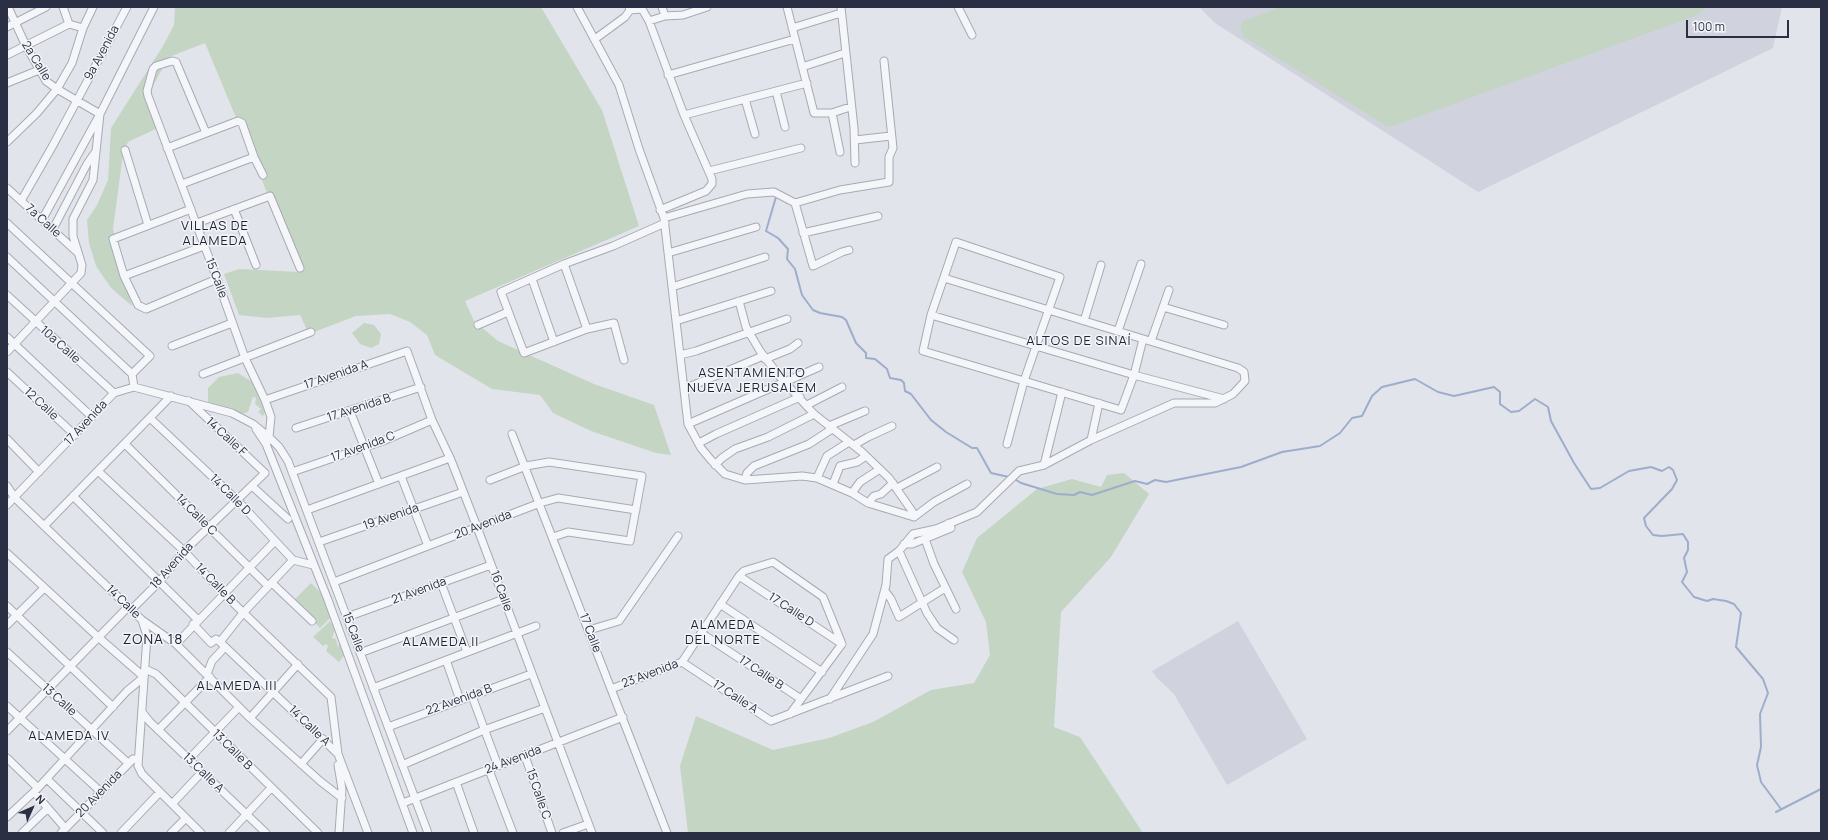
<!DOCTYPE html>
<html>
<head>
<meta charset="utf-8">
<style>
	body { margin:0 }
	#map { position:relative; width:1828px; height:840px; overflow:hidden; background:#e2e4eb; font-family:Manrope,sans-serif }
	canvas { display:block }
	.frame { position:absolute; inset:0; border:8px solid #2a2f43; pointer-events:none }
	.north { position:absolute; left:12px; top:788px; width:40px; height:40px; -webkit-text-stroke:3px #f2f4f8; paint-order:stroke; rotate:45deg; font-size:11px; font-weight:700; line-height:16px; text-align:center; color:#2a2f43 }
	.north::after { content:''; display:block; margin:auto; width:14px; height:18px; background:#2a2f43; clip-path:polygon(50% 0,100% 100%,50% 72%,0 100%) }
	.scale { position:absolute; left:1686px; top:20px; width:103px; height:18px; box-sizing:border-box; border:2px solid #2a2f43; border-top:0; padding-left:5px; font-size:12px; line-height:14px; white-space:nowrap; color:#2a2f43; -webkit-text-stroke:3px #f2f4f8; paint-order:stroke }
</style>
</head>
<body>
<div id="map">
<canvas width="1828" height="840"></canvas>
<div class="frame"></div>
<div class="north">N</div>
<div class="scale">100 m</div>
</div>
<script>
const g = document.querySelector('canvas').getContext('2d');
g.lineJoin = 'round';
function paint(path, color) { g.fillStyle = color; g.fill(path, 'evenodd'); }
const shape = rows => new Path2D(rows.map(r => 'M' + r).join(''));
function trace(path, color, width, dash) { g.strokeStyle = color; g.lineWidth = width; g.lineCap = dash ? 'butt' : 'round'; g.setLineDash(dash || []); g.stroke(path); }
function drawText(font, color, halo, rows, align = 'center') {
  g.font = font + ' Manrope,sans-serif'; g.lineWidth = 3; g.setLineDash([]); g.textBaseline = 'middle'; g.strokeStyle = halo; g.fillStyle = color; for (const [text, x, y, turn = 0] of rows) {
    g.save(); g.translate(x, y); g.rotate((+turn || 0) * Math.PI / 180); g.textAlign = isNaN(turn) ? turn : align; if (halo) g.strokeText(text, 0, 0); g.fillText(text, 0, 0); g.restore();
  }
}
paint(shape([
	[1199,7,1782,7,1773,48,1478,192,1215,23],
	[1238,621,1307,739,1227,785,1174,694,1156,677,1152,671]
]), '#d0d3dd');
paint(shape([
	[175,7,541,7,602,110,639,226,465,301,474,321,498,341,594,384,654,405,671,455,656,453,591,431,553,413,540,395,492,389,435,355,427,335,410,322,390,314,356,316,309,334,300,315,267,318,239,315,224,274,239,269,300,272,205,43,169,57,146,98,158,128,128,142,123,154,113,229,132,306,111,288,96,266,89,243,87,220,97,205,108,180,111,128,163,46,174,25],
	[1280,7,1708,7,1695,16,1393,126,1386,126,1244,37,1240,29,1243,21],
	[364,323,374,325,381,334,379,344,371,348,360,344,352,333],
	[238,373,252,382,267,409,263,416,258,412,261,409,255,404,256,398,253,397,248,412,242,414,208,402,208,388,219,377],
	[1124,473,1149,494,1111,557,1061,612,1054,727,1080,737,1143,833,688,833,680,766,696,716,773,750,829,738,873,722,931,690,974,683,990,655,986,622,962,572,977,538,1037,489,1072,479,1101,487,1107,475],
	[311,583,328,600,333,615,320,628,293,601],
	[330,621,335,629,332,638,336,639,338,648,339,643,342,643,342,650,346,653,339,662,326,651,328,646,326,644,323,646,313,637]
]), '#c5d5c3');
trace(shape([
	[778,190,766,231,778,238,788,249,787,259,795,269,802,295,813,310,820,313,842,317,846,320,856,343,866,353,866,358,875,359,887,369,890,378,901,380,904,383,905,391,911,394,931,420,946,432,972,448,977,448,991,473,1009,477],
	[1013,478,1021,483,1057,494,1074,495,1080,492,1092,495,1135,481,1147,484,1155,480,1166,482,1241,467,1282,452,1320,446,1340,433,1352,418,1362,416,1372,396,1382,387,1415,379,1438,392,1454,396,1494,387,1500,392,1500,404,1511,412,1519,411,1535,399,1548,407,1551,421,1574,463,1591,489,1600,488,1629,471,1651,467,1662,471,1669,467,1673,470,1677,480,1672,489,1644,518,1646,526,1653,535,1662,536,1683,534,1688,542,1688,550,1684,558,1687,572,1682,582,1694,597,1707,601,1713,599,1726,601,1734,604,1741,613,1736,647,1763,679,1768,693,1760,714,1761,747,1757,765,1761,782,1781,809],
	[1776,812,1821,789]
]), '#9dadcb', 2);
const minor = shape([
	[8,7,26,46,46,81,57,89,100,114],
	[63,7,69,24],
	[577,7,619,85,639,149,664,218,688,424,701,448,711,460,725,474,745,480,802,476,817,478,852,493,868,503,914,517,934,502,967,484],
	[662,7,665,16],
	[787,7,814,113,832,113,850,107],
	[841,7,854,128,855,163],
	[958,7,972,35],
	[630,10,642,9,649,21,684,115,712,179,712,184,706,191,660,210],
	[649,21,665,16,683,15,707,7],
	[69,24,83,28],
	[7,27,46,7],
	[792,28,841,13],
	[595,39,625,17,630,10,629,7],
	[7,55,69,24],
	[802,67,845,53],
	[668,75,795,39],
	[7,83,39,70],
	[776,91,785,127],
	[745,99,755,134],
	[832,113,840,152],
	[684,115,807,83],
	[206,133,176,62,172,61,156,66,153,69,147,91,148,96,217,279,245,358,265,400,271,417,269,437,266,444],
	[855,140,891,136],
	[7,142,37,113,57,89,72,63,83,28,93,7],
	[167,148,238,121,242,123,254,157,263,175],
	[125,150,148,225],
	[709,171,801,148],
	[182,184,254,157],
	[7,188,78,253],
	[21,201,52,147,127,7],
	[795,203,840,190,889,182,889,157,893,148,884,61],
	[191,209,113,239,124,276,138,305,146,309,217,279],
	[234,209,256,265],
	[664,218,747,194,774,192,795,203,813,266,842,252,849,250],
	[42,220,100,114,154,7],
	[7,223,150,356,132,374,134,387],
	[197,223,270,196,300,268],
	[53,229,87,164,96,151],
	[803,233,878,216],
	[668,253,756,227],
	[7,257,132,374],
	[564,264,501,292,524,353,587,329,614,323,624,360],
	[124,276,204,246],
	[532,279,554,342],
	[672,287,765,257],
	[7,295,114,393],
	[739,301,746,327,760,351,780,377,814,414,862,452,889,478,912,511,914,517],
	[1163,307,1224,325],
	[931,315,1134,375,1224,399],
	[676,321,771,291],
	[1084,321,1101,265],
	[478,325,508,312],
	[587,329,564,264,613,246,665,223],
	[1118,331,1141,264],
	[7,337,92,417],
	[1151,341,1169,290],
	[172,346,232,323],
	[7,352,81,273,82,265,73,236,73,219,93,180,100,114],
	[680,355,696,351,787,319],
	[765,359,790,349,798,343],
	[7,372,75,435],
	[203,374,311,332],
	[684,389,763,356],
	[265,400,407,351,432,420,451,460,477,527,592,833],
	[807,405,842,387],
	[350,411,379,484],
	[150,418,238,501,293,560,313,565],
	[688,424,819,367],
	[829,426,865,411],
	[296,428,421,387],
	[256,429,266,444,328,600,413,833],
	[512,434,667,833],
	[7,439,39,472],
	[1091,440,1099,403],
	[699,443,716,434,800,397],
	[125,444,268,586],
	[1007,444,1024,381,1060,277,956,242,931,315,923,351,1024,381,1121,410,1134,375,1143,339],
	[854,445,868,437,892,426],
	[715,465,722,458,735,449,768,437,814,414],
	[1044,465,1062,392],
	[98,471,184,551,224,594,331,697,338,754,368,833],
	[292,472,383,441,432,420],
	[401,476,428,546],
	[817,478,827,456,849,442],
	[490,480,526,466,549,462,642,476,630,541,568,532,553,537],
	[745,480,747,473,754,466,809,444,832,429],
	[833,484,840,466,857,462,863,458,864,455],
	[7,486,15,498,142,620,176,644,250,718,320,781,342,798],
	[252,486,288,519],
	[897,488,937,467],
	[852,493,860,482,880,469],
	[73,496,198,620],
	[868,503,874,496,881,494,893,483],
	[7,505,114,393,134,387,232,413,253,424,269,437,279,447,288,461,428,833],
	[307,510,450,458],
	[44,526,171,396],
	[925,539,934,564,956,609],
	[319,542,463,492],
	[904,544,912,544,951,528,949,523],
	[899,551,927,613,937,628,954,640],
	[7,553,98,637,144,677,127,691,38,788,7,817],
	[739,576,842,644],
	[334,582,540,503,558,498,636,510],
	[272,583,312,621],
	[441,583,467,652],
	[885,591,891,599,899,617,945,588],
	[720,604,822,672],
	[7,606,113,707],
	[131,610,160,581,184,551,265,473,189,401],
	[347,617,491,565],
	[142,620,147,636,138,766,142,774,201,833],
	[193,624,211,643,216,639,220,642,338,754],
	[7,625,44,588],
	[589,630,619,621,678,536],
	[701,633,801,699],
	[220,642,243,613,293,560],
	[176,644,275,541],
	[7,652,128,763],
	[360,653,504,599],
	[446,660,460,700],
	[682,662,771,721,888,676],
	[145,669,156,674,318,833],
	[207,674,212,661,225,647],
	[373,688,536,626],
	[611,689,682,662,739,576,744,571,773,562,823,597,842,644],
	[472,696,498,766],
	[830,699,873,634,886,585,888,559,899,551,913,534,936,529,977,512,1019,471,1044,465,1091,440,1174,403,1215,403,1233,394,1245,381,1244,372,1238,368,944,278],
	[7,706,101,792],
	[142,712,150,722,266,833],
	[790,714,842,644],
	[250,718,298,664],
	[388,727,531,674],
	[158,730,210,677],
	[7,731,128,607],
	[525,756,552,833],
	[7,758,38,788],
	[189,759,239,707],
	[301,764,323,739],
	[338,765,342,789,339,833],
	[402,765,484,730,545,708],
	[489,770,513,833],
	[47,779,103,833],
	[456,782,474,833],
	[34,792,65,828],
	[403,803,623,717],
	[172,804,202,772],
	[22,833,48,808],
	[61,833,133,759,138,759],
	[121,833,160,792],
	[171,833,186,818],
	[229,833,271,788],
	[563,833,588,824]
]);
trace(minor, '#a7aab5', 9);
trace(minor, '#f5f6f9', 7);
drawText('12px', '#2a2f43', '#f2f4f8', [
	["9a Avenida",102,53,-62],
	["2a Calle",36,61,58],
	["7a Calle",43,221,42],
	["15 Calle",216,278,69],
	["10a Calle",60,345,42],
	["17 Avenida A",336,375,-19],
	["12 Calle",41,404,43],
	["17 Avenida B",359,408,-18],
	["17 Avenida",86,423,-47],
	["14 Calle F",226,437,43],
	["17 Avenida C",363,447,-20],
	["14 Calle D",230,495,45],
	["14 Calle C",196,515,45],
	["19 Avenida",391,517,-19],
	["20 Avenida",483,525,-21],
	["18 Avenida",172,566,-48],
	["14 Calle B",215,584,46],
	["21 Avenida",419,591,-20],
	["16 Calle",501,591,70],
	["14 Calle",123,602,44],
	["17 Calle D",791,610,33],
	["15 Calle",353,632,69],
	["17 Calle",590,633,69],
	["17 Calle B",761,673,34],
	["23 Avenida",650,674,-21],
	["17 Calle A",735,697,33],
	["13 Calle",59,700,42],
	["22 Avenida B",459,700,-20],
	["14 Calle A",309,726,44],
	["13 Calle B",232,750,45],
	["24 Avenida",513,760,-21],
	["13 Calle A",203,773,44],
	["20 Avenida",99,794,-46],
	["15 Calle C",538,794,71]
]);
g.letterSpacing = '1px';
drawText('13px', '#1c2134', '#f2f4f8', [
	["VILLAS DE",215,226],
	["ALAMEDA",215,241],
	["ALTOS DE SINAÍ",1079,341],
	["ASENTAMIENTO",752,373],
	["NUEVA JERUSALEM",752,388],
	["ALAMEDA",723,625],
	["DEL NORTE",723,640],
	["ALAMEDA II",441,642],
	["ALAMEDA III",237,686],
	["ALAMEDA IV",69,736]
]);
g.letterSpacing = '0px';
g.letterSpacing = '1px';
drawText('14px', '#1c2134', '#f2f4f8', [
	["ZONA 18",153,640]
]);
g.letterSpacing = '0px';
</script>
</body>
</html>
